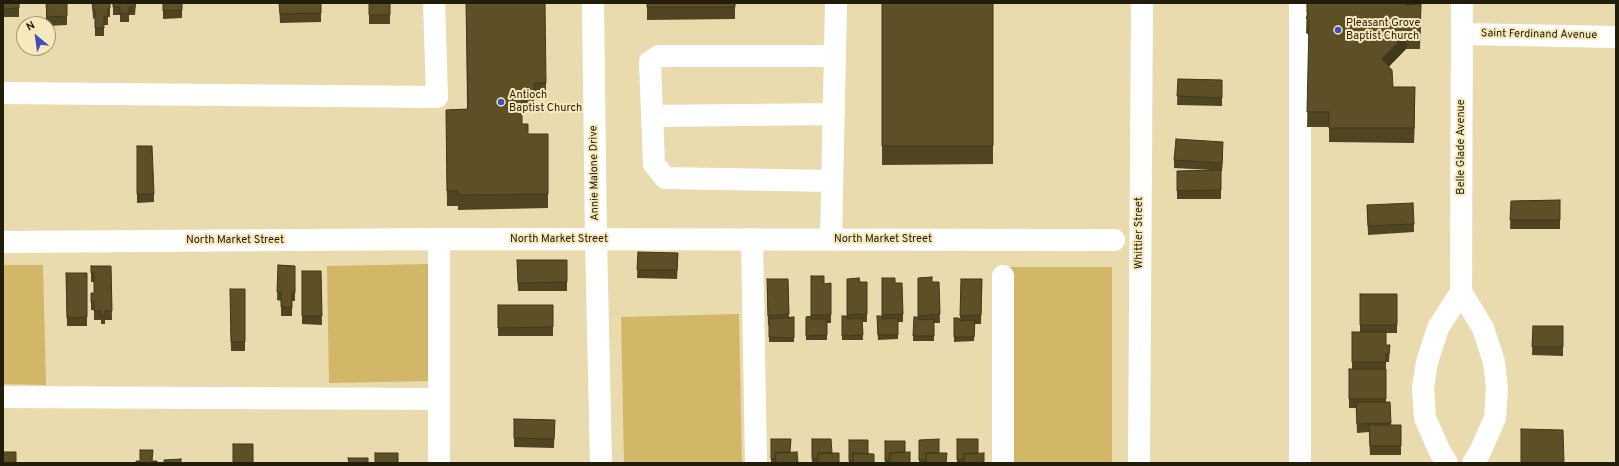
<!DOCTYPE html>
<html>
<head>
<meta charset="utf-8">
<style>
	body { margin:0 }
	#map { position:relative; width:1619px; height:466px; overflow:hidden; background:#eadbaf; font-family:Overpass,sans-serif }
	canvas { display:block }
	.frame { position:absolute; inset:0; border:4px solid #221c0b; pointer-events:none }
	.north { position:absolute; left:16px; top:16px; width:40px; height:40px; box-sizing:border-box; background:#f7e9bc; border:1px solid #a29775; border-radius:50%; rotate:331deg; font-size:11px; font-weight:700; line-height:16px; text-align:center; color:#221c0b }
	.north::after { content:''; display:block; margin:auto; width:14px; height:18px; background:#3e4dc0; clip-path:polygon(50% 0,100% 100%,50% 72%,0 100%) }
</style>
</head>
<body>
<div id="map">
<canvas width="1619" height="466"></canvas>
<div class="frame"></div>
<div class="north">N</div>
</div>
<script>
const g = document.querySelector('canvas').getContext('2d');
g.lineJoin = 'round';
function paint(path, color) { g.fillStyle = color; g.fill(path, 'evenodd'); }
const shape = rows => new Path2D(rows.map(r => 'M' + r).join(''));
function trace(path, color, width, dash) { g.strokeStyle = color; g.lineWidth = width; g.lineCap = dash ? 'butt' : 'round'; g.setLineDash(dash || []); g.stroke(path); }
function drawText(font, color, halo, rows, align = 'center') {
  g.font = font + ' Overpass,sans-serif'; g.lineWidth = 4; g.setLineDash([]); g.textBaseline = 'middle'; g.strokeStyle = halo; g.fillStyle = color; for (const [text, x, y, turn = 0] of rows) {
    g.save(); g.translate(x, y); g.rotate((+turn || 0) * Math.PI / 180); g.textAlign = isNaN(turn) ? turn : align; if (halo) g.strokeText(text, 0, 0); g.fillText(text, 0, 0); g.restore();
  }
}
paint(shape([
	[429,264,431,381,329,383,327,266],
	[3,265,43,265,46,385,3,384],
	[1010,267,1112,267,1112,463,1009,463],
	[739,314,742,463,624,463,621,317]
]), '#d1b767');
trace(shape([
	[593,3,596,240,601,463],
	[1462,34,1616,37],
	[3,93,437,97,434,3],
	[652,116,834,114],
	[832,181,665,178,654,164,650,62,659,56,835,56],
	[752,239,756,463],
	[831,240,836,3],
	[3,242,439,239,1114,240],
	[1461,292,1483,328,1494,362,1497,388,1495,418,1480,452,1473,463],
	[3,397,438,399],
	[439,463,439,239],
	[1003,463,1003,276],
	[1139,463,1142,3],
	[1300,463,1300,3],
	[1447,463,1440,452,1425,418,1423,388,1427,362,1438,328,1461,292,1462,3]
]), '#fff', 22);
paint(shape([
	[3,3,19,3,19,17,3,17],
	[46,3,67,3,67,25,48,26,48,24,46,24],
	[92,3,110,3,110,17,108,17,108,25,104,25,104,36,95,36,95,18,93,19],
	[113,3,136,3,135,15,129,15,129,22,120,22,120,15,113,15],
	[163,3,182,3,182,18,163,19],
	[279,3,321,3,321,22,280,23],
	[369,3,390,3,390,24,369,24],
	[466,3,546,83,546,98,534,98,534,106,522,107,522,124,528,134,548,134,548,208,458,210,458,206,447,206,446,110,467,109],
	[647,3,735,3,735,19,647,20],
	[882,3,993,3,993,164,882,165],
	[1307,3,1421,4,1420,49,1406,49,1389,66,1393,87,1415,101,1414,143,1329,142,1329,127,1307,127,1309,35,1306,33],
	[1178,79,1222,80,1222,106,1177,105],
	[137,146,154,194,154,202,137,203],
	[1223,151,1222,171,1221,171,1221,199,1177,199,1177,171,1211,170,1174,168,1174,160],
	[1560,200,1560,229,1510,229,1511,201],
	[1367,205,1414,224,1414,232,1368,235],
	[638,252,678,262,677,279,637,278],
	[517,260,567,260,567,291,518,291],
	[278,265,295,266,295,301,292,301,292,316,281,316,281,301,277,300],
	[91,266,111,266,112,320,105,320,105,324,101,324,101,320,94,320,94,310,91,310,91,293,94,293,94,282,91,282],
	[302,271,321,271,322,325,302,324],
	[66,273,87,273,87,326,67,326],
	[811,276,824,284,831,283,831,323,827,323,827,340,806,340,806,317,811,316],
	[882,278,895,283,903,314,903,322,898,322,898,339,878,340,877,316,882,319],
	[918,278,932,282,939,282,940,323,934,323,934,341,913,341,914,317,918,317],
	[788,279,789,317,794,317,794,342,769,342,769,325,768,325,767,288],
	[847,279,860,282,867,282,867,322,862,322,863,340,842,340,842,316,847,316],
	[961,279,982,279,981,324,975,324,974,341,954,342,954,318,960,321],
	[230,289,245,289,245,351,231,351],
	[1360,294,1397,294,1397,333,1386,333,1386,345,1390,345,1389,362,1386,362,1386,402,1390,402,1391,425,1401,425,1401,455,1370,455,1369,432,1357,433,1356,408,1349,408,1349,369,1352,369,1352,332,1360,332],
	[498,305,553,305,553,336,498,336],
	[1533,326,1563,326,1563,356,1532,355],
	[514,419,555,420,554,448,514,447],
	[771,439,790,452,798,463,771,463],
	[812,439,832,453,839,463,812,463],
	[957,439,978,453,984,463,957,463],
	[849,440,868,454,874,463,849,463],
	[919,440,939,453,947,463,919,463],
	[885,441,905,452,889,463,885,463]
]), '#504522');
paint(shape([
	[1406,34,1406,49,1382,74,1382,59],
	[1415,87,1415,101,1414,143,1414,128],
	[1223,142,1223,151,1222,171,1222,163]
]), '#41381b');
const building = shape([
	[3,3,19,3,19,8,3,9,3,3],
	[46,3,67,3,67,16,47,17,46,3],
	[92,3,110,3,110,8,108,9,108,16,104,16,104,28,95,28,95,10,93,10,92,3],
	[113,3,135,3,135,7,129,7,129,14,120,13,120,7,113,7,113,3],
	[163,3,182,3,182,10,163,11,163,3],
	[279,3,321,3,321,13,280,14,279,3],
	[369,3,390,3,390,15,369,15,369,3],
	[466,3,545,3,546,83,534,83,534,92,522,92,522,124,528,124,528,134,548,134,548,194,458,195,458,191,447,191,446,110,468,109,466,3],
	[647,3,735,3,735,7,647,7,647,3],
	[882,3,993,3,993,146,882,146,882,3],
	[1307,3,1405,3,1406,5,1421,4,1420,34,1406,34,1382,59,1392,70,1393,87,1415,87,1414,128,1329,128,1329,112,1307,112,1309,21,1306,18,1309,13,1307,12,1307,3],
	[1178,79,1222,80,1222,98,1177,96,1178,79],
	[1176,139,1223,142,1222,163,1174,160,1176,139],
	[137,146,152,146,154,194,137,194,137,146],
	[1221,170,1221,190,1177,191,1177,171,1221,170],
	[1560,200,1560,220,1510,220,1511,201,1560,200],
	[1413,203,1414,224,1368,226,1367,205,1413,203],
	[638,252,678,253,677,270,637,270,638,252],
	[517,260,567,260,567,282,518,283,517,260],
	[278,265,295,266,295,293,292,293,292,308,281,307,281,292,277,292,278,265],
	[91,266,111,266,112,311,105,311,105,315,101,316,101,311,94,311,94,302,91,302,91,293,94,293,94,273,91,273,91,266],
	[302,271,321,271,322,316,302,316,302,271],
	[66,273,87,273,87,317,67,318,66,273],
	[811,276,824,276,824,284,831,283,831,315,811,315,811,276],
	[932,277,932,282,939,282,940,314,918,316,918,278,932,277],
	[859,278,860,282,867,282,867,314,847,315,847,279,859,278],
	[882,278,895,278,895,283,902,283,903,314,882,315,882,278],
	[767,279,788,279,789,314,768,316,767,279],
	[961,279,982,279,981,315,960,316,961,279],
	[230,289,245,289,245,342,231,342,230,289],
	[1360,294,1397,294,1397,325,1360,325,1360,294],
	[498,305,553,305,553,327,498,328,498,305],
	[811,316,811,319,827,319,827,335,806,336,806,317,811,316],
	[842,316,847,316,847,319,862,318,863,335,842,336,842,316],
	[877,316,882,316,882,319,898,318,898,335,878,335,877,316],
	[794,317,794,338,769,337,769,319,794,317],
	[914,317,918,317,918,320,934,319,934,336,913,336,914,317],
	[954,318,959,318,960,321,975,320,974,337,954,337,954,318],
	[1533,326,1563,326,1563,347,1532,347,1533,326],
	[1352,332,1386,332,1386,345,1390,345,1389,354,1386,354,1386,362,1352,362,1352,332],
	[1349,369,1386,369,1386,399,1349,399,1349,369],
	[1356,402,1390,402,1391,423,1357,424,1356,402],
	[514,419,555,420,554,439,514,438,514,419],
	[1369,425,1401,425,1401,446,1370,446,1369,425],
	[1521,429,1563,430,1564,463,1521,463,1521,429],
	[771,439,791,439,790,452,775,453,775,459,771,459,771,439],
	[812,439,831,439,832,453,818,453,818,459,812,459,812,439],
	[939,439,939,453,926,453,926,460,919,460,919,440,939,439],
	[957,439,978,439,978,453,964,454,964,459,957,460,957,439],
	[849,440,868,440,868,454,853,453,853,461,849,461,849,440],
	[885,441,905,441,905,452,890,453,889,460,885,461,885,441],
	[233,444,253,444,253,463,233,463,233,444],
	[140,450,153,450,152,461,157,461,157,463,136,463,136,461,140,461,140,450],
	[3,452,16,452,16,463,3,463,3,452],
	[797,452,798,463,776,463,775,453,797,452],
	[910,452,910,463,890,463,890,453,910,452],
	[375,453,398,453,398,463,375,463,375,453],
	[818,453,839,453,839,463,818,463,818,453],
	[853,453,874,454,874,463,853,463,853,453],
	[926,453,947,453,946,463,926,463,926,453],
	[984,453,984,463,964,463,964,454,984,453],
	[348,458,368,458,368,463,349,463,348,458],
	[181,459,181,463,164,463,164,460,181,459]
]);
paint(building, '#5d5027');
trace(building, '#41381b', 1);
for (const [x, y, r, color] of [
	[1338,30,4,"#3e4dc0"],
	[501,102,4,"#3e4dc0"]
]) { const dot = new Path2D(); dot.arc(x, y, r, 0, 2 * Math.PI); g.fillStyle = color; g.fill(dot); trace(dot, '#f7e9bc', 1.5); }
drawText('11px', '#221c0b', '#f7e9bc', [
	["Pleasant Grove",1346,24],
	["Baptist Church",1346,37],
	["Antioch",509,96],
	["Baptist Church",509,109]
], 'left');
drawText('11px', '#221c0b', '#f7e9bc', [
	["Saint Ferdinand Avenue",1539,35,1],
	["Belle Glade Avenue",1462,147,-90],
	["Annie Malone Drive",595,173,-91],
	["Whittier Street",1140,233,-90],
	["North Market Street",559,240],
	["North Market Street",883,240],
	["North Market Street",235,241]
]);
</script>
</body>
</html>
